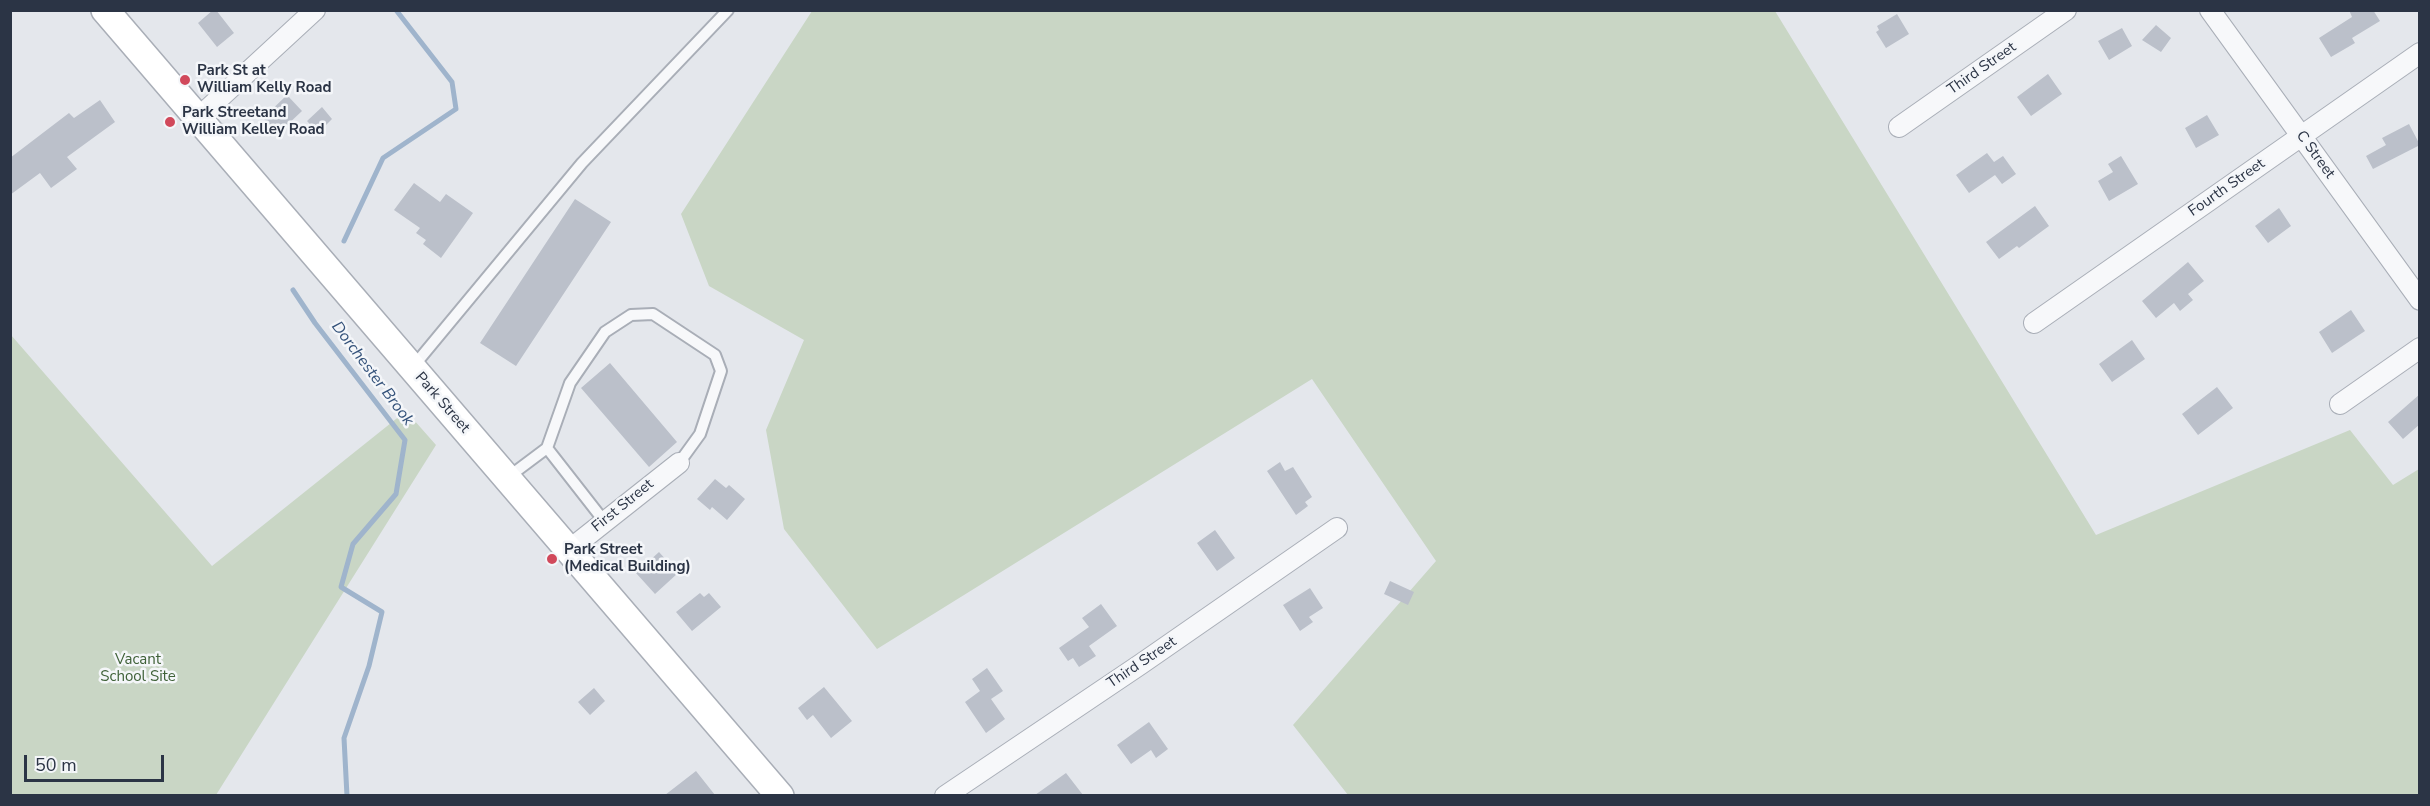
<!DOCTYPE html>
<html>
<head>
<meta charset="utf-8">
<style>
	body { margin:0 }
	#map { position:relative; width:2430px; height:806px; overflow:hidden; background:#e4e7ec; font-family:"Nunito Sans",sans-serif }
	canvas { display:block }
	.frame { position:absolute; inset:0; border:12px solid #2b3445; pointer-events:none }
	.scale { position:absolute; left:24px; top:755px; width:140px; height:27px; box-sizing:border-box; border:3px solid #2b3445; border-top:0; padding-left:8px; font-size:18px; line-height:21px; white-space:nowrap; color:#2b3445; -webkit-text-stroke:4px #f4f6f9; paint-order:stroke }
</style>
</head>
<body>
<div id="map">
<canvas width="2430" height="806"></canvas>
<div class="frame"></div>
<div class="scale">50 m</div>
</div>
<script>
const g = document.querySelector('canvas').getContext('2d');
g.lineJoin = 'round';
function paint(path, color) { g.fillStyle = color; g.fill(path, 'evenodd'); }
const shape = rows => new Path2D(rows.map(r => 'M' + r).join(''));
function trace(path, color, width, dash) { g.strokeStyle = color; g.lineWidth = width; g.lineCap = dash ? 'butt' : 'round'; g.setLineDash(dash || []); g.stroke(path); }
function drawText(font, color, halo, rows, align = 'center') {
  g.font = font + ' "Nunito Sans",sans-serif'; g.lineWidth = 5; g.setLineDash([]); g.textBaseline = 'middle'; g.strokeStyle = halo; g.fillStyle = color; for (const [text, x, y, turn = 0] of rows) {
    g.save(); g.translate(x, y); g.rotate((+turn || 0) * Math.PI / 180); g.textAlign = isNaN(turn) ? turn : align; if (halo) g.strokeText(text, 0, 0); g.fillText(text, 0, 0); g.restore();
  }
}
paint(shape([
	[812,11,1775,11,2096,535,2350,430,2393,485,2419,469,2419,795,1348,795,1293,725,1436,561,1312,379,877,649,784,529,766,430,804,340,709,286,681,214],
	[11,335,212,566,406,411,436,445,216,795,11,795]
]), '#c9d6c5');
trace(shape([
	[344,241,383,158,456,109,452,82,396,10],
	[293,290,315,323,405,440,396,494,353,544,341,587,382,612,369,666,344,738,347,796]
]), '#9fb4cc', 5);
paint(shape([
	[213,10,216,10,234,33,217,47,198,23],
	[2349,10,2373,10,2380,21,2352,38,2355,43,2331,57,2319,38,2352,17],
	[1897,14,1909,34,1886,48,1876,32,1879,30,1877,26],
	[2156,25,2171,38,2161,52,2142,40],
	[2122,28,2132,46,2109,60,2098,41],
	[2048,74,2062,94,2031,116,2017,97],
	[287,95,302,111,284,128,282,126,276,131,263,118],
	[100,100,115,122,67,157,77,169,51,188,40,173,10,195,10,158,69,113,74,118],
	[322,107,332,119,318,133,307,121],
	[2207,115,2219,135,2196,148,2185,128],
	[2409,124,2420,145,2373,169,2366,156,2386,145,2382,138],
	[1987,153,1994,162,2003,156,2016,174,2002,184,1995,175,1969,193,1956,175],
	[2121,156,2138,184,2109,201,2098,181,2113,172,2108,164],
	[414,183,440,202,446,194,473,213,441,258,423,244,426,240,416,233,420,228,394,210],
	[575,199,611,222,516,366,480,343],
	[2035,206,2049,226,2019,248,2017,246,1999,259,1986,242],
	[2279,208,2291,226,2268,243,2255,226],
	[2188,262,2204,281,2188,294,2193,300,2180,311,2174,303,2156,318,2142,301],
	[2351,310,2365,331,2332,353,2319,332],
	[2132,340,2145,359,2112,382,2099,364],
	[610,363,677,442,649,467,581,388],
	[2217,387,2233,408,2198,435,2182,414],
	[2420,394,2420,424,2403,439,2388,422],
	[1280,462,1285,471,1293,467,1312,497,1305,502,1308,506,1296,515,1267,471],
	[715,479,726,488,729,485,745,499,727,520,712,507,710,510,697,499],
	[1215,530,1235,558,1217,571,1197,543],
	[659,552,678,573,655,594,636,573],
	[1390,581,1414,592,1408,605,1384,594],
	[1310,588,1323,608,1309,617,1313,622,1300,631,1283,605],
	[700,593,704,597,709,593,721,607,692,631,676,612],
	[1101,604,1117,626,1089,646,1096,656,1079,667,1073,658,1068,661,1059,648,1089,627,1082,618],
	[987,668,1003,691,991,699,1005,719,986,733,965,702,980,691,972,679],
	[824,687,852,721,831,738,813,715,807,720,798,708],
	[594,688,605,701,590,715,578,702],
	[1149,722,1168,749,1156,758,1151,750,1131,764,1117,745],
	[696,771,715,795,665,795],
	[1066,773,1083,795,1035,795]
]), '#bbc0ca');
const service = shape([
	[412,368,582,163,728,10],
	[547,448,604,521],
	[507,478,547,448,570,383,605,332,631,315,653,314,715,355,721,371,700,434,679,463]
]);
const minor = shape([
	[2210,10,2420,300],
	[198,118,315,10],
	[1899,127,2066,10],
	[2034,323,2420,53],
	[2340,404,2420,348],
	[569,550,679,463],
	[945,796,1141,664,1337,528]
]);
const secondary = shape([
	[105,10,780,796]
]);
trace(service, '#a9aeb7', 14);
trace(minor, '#a9aeb7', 22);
trace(secondary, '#a9aeb7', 30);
trace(service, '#f7f8fa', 10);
trace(minor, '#f7f8fa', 20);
trace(secondary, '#fff', 27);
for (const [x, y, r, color] of [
	[185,80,6,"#d1495b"],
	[170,122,6,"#d1495b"],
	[552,559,6,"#d1495b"]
]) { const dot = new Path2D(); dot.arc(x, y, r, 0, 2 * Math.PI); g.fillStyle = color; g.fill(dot); trace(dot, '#f4f6f9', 2); }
drawText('15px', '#2b3445', '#f4f6f9', [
	["Third Street",1982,69,-35],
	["C Street",2315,155,54],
	["Fourth Street",2227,188,-35],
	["Park Street",442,403,49],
	["First Street",623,506,-39],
	["Third Street",1142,663,-34]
]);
drawText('bold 15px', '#2b3445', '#f4f6f9', [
	["Park St at",197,71],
	["William Kelly Road",197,88],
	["Park Streetand",182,113],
	["William Kelley Road",182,130],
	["Park Street",564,550],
	["(Medical Building)",564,567]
], 'left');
drawText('15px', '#3f6138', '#f4f6f9', [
	["Vacant",138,660],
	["School Site",138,677]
]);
drawText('italic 16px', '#34527a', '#f4f6f9', [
	["Dorchester Brook",372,374,53]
]);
</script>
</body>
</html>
